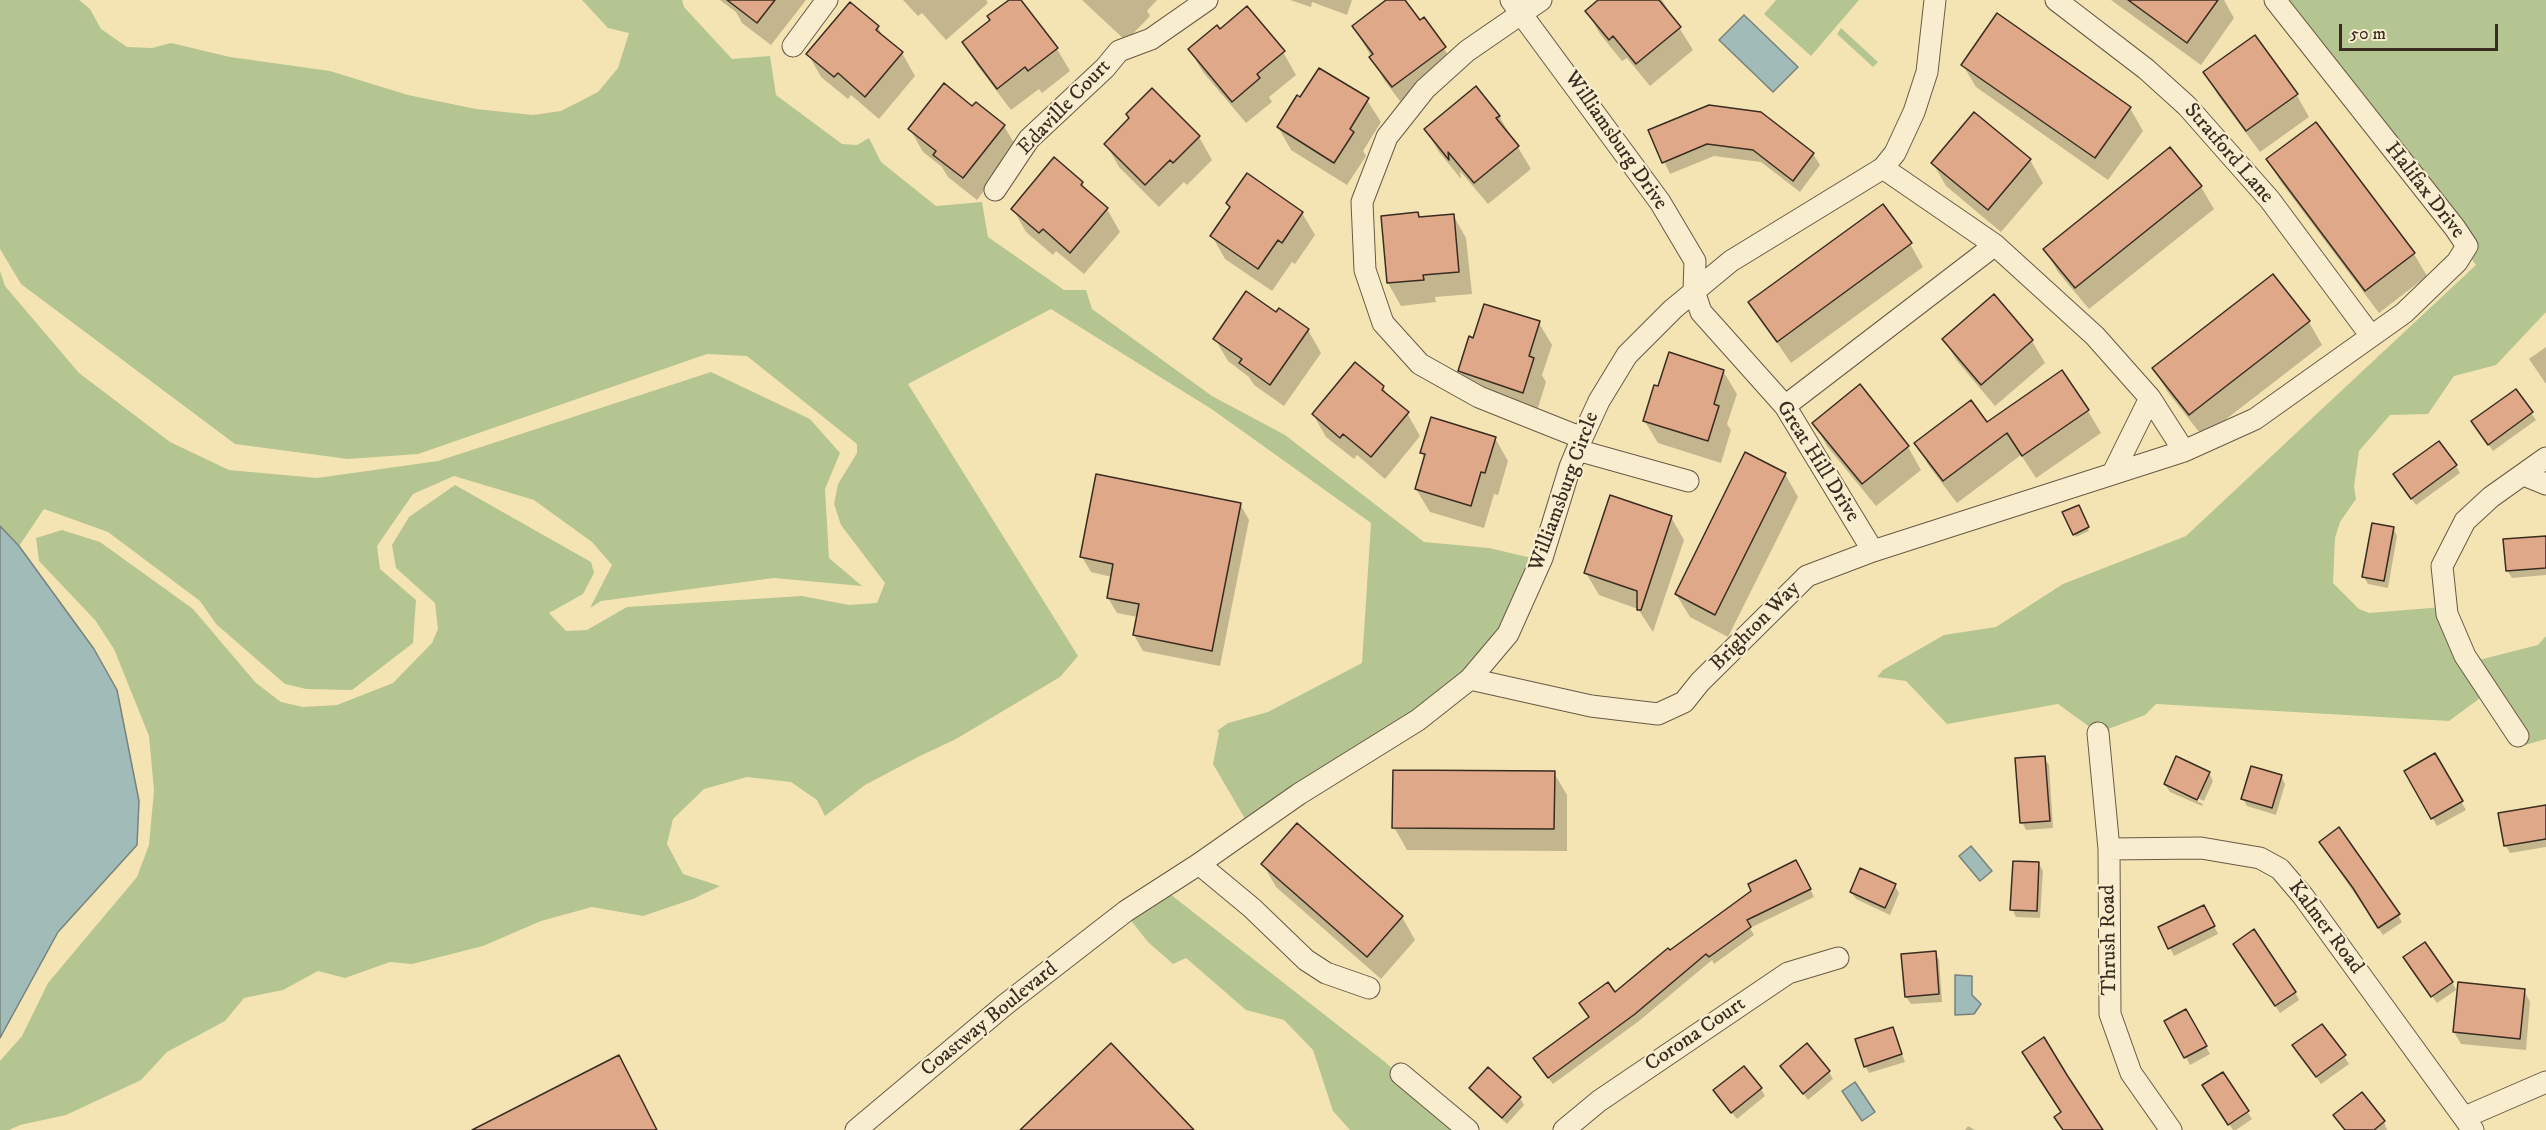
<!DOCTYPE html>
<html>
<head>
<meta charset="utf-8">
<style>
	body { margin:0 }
	#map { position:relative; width:2546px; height:1130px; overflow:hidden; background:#f4e4b3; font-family:"IM FELL DW Pica",serif }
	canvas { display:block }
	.scale { position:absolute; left:2339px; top:24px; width:159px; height:27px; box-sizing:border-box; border:3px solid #3a2c21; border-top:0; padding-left:8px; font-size:18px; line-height:21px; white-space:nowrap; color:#3a2c21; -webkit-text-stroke:4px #f8edce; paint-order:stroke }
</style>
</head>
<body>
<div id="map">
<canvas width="2546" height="1130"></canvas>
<div class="scale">50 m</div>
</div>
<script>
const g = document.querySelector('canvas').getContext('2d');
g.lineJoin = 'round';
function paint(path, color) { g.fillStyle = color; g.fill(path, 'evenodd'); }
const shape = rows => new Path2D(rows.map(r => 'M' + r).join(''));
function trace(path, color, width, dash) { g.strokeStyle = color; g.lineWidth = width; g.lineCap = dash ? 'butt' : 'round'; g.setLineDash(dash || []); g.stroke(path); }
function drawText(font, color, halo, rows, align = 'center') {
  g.font = font + ' "IM FELL DW Pica",serif'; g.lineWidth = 4.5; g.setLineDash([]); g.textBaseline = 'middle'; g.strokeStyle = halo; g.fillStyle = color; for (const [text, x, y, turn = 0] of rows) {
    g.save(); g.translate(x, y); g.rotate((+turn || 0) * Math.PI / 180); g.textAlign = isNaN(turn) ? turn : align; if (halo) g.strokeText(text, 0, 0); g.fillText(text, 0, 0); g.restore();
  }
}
paint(shape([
	[0,0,79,0,90,9,101,29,127,47,152,48,171,43,230,57,330,71,408,95,476,109,533,115,561,111,598,92,618,68,629,33,637,35,608,28,582,0,682,0,684,7,732,59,770,56,776,95,842,144,857,145,869,138,881,162,936,206,982,202,988,237,1064,290,1086,290,1092,309,1212,396,1285,435,1424,542,1489,548,1536,559,1480,667,1248,824,1213,764,1219,733,1217,731,1228,723,1268,712,1362,663,1371,523,1213,410,1051,309,908,384,1078,656,1060,677,956,739,920,756,865,785,825,816,817,800,791,782,747,777,704,789,673,819,667,844,683,874,720,886,693,899,643,916,592,907,541,921,483,946,412,964,390,962,345,978,318,971,283,990,244,998,225,1021,167,1052,141,1080,66,1115,20,1125,9,1130,0,1130,0,1061,22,1036,48,983,137,877,149,845,154,790,149,736,114,649,95,620,39,561,36,538,62,530,100,542,193,609,256,683,281,702,303,707,337,705,393,683,432,643,438,629,435,603,396,568,392,545,409,517,455,485,591,562,594,573,583,594,549,613,566,631,587,630,627,607,802,596,849,605,877,603,885,583,841,525,834,504,838,484,857,453,857,444,747,356,707,354,418,454,348,459,235,444,21,284,0,249],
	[1776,0,1859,0,1811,56,1764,14],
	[2279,0,2546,0,2546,312,2496,365,2454,376,2428,414,2390,415,2359,451,2354,487,2356,499,2340,522,2335,538,2333,583,2359,609,2369,613,2443,607,2467,663,2538,645,2546,636,2546,739,2525,745,2483,696,2449,721,2156,704,2145,715,2098,733,2058,704,1947,724,1906,681,1877,677,1883,670,1944,635,1996,627,2063,584,2186,536,2476,265],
	[1841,28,1878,62,1873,67,1837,34],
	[0,271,5,286,79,373,170,442,229,470,317,478,438,461,711,372,810,419,840,453,825,489,829,558,862,586,774,578,601,601,590,608,612,565,592,542,534,500,454,476,413,494,377,546,380,569,416,600,413,643,352,690,306,689,285,684,216,624,200,601,108,532,44,509,19,546,0,526],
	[1161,887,1385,1062,1460,1130,1350,1130,1333,1111,1313,1050,1284,1020,1246,1010,1186,958,1173,964,1148,942,1125,913]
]), '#b5c591');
const water = shape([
	[1744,15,1798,67,1773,92,1719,40,1744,15],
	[0,526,19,546,94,649,117,690,139,801,137,845,58,932,0,1038,0,526],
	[1971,846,1992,871,1980,881,1959,856,1971,846],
	[1955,975,1972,976,1972,995,1981,1004,1974,1014,1955,1015,1955,975],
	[1855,1082,1875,1112,1862,1121,1842,1091,1855,1082]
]);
paint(water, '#a1bcb8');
trace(water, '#78827c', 1.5);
paint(shape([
	[720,0,806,0,771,45,742,23,736,12],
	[903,0,986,0,988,3,946,40,922,13,918,16],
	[1011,0,1020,0,1057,49,1070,71,1042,93,1039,89,1011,110,977,65,964,42,992,21],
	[1082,0,1157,0,1147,11,1150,16,1126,41],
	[1290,0,1352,0,1347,15,1312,2,1311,7],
	[1389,0,1403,0,1420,22,1424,19,1458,70,1406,109,1384,80,1354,26],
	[1601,0,1662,0,1693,50,1650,86,1627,58,1622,61,1600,34,1587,11],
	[2111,0,2224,0,2234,18,2201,65],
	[878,27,884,39,902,53,915,76,879,119,851,95,848,99,821,77,808,54],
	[1220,31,1283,52,1296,75,1269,97,1272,102,1246,123,1203,72,1190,50],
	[1963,65,2130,108,2143,131,2108,180,1976,87],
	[2205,72,2296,94,2309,117,2260,152,2218,95],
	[1152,90,1199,137,1212,160,1187,185,1184,182,1159,207,1119,167,1106,144,1130,119],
	[1367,100,1381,122,1363,151,1366,156,1347,185,1291,150,1278,127],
	[973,108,1004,126,1017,148,977,200,948,177,942,167,923,152,910,129],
	[1499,116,1531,169,1488,204,1460,171,1461,179,1439,152,1426,130],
	[1650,131,1813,154,1820,165,1800,192,1761,162,1714,156,1670,174],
	[2030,160,2043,183,2001,232,1946,186,1933,163],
	[2268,160,2414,254,2427,276,2379,313,2281,182],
	[1082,183,1089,194,1107,209,1120,232,1084,274,1056,251,1053,255,1026,232,1013,209],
	[2201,187,2214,209,2089,309,2058,272,2045,249],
	[1302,213,1315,235,1295,264,1292,262,1272,291,1225,259,1212,236],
	[1418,214,1420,218,1453,215,1466,238,1472,294,1435,297,1436,302,1401,306,1388,283,1382,217],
	[1910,244,1923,267,1791,363,1750,303],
	[2273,276,2309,322,2322,345,2203,437,2167,391,2154,369],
	[1276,314,1308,330,1321,353,1284,406,1254,385,1249,377,1228,361,1215,339],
	[1539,323,1552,345,1542,375,1546,382,1536,414,1473,393,1460,371,1474,340],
	[1944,339,2032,341,2045,363,1995,406,1957,361],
	[2546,347,2546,384,2529,359],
	[1723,371,1737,394,1727,424,1731,430,1721,463,1658,443,1644,420,1659,388],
	[1383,387,1390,399,1407,413,1420,436,1385,479,1357,455,1354,459,1326,437,1313,414],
	[1859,387,1908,447,1921,470,1876,506,1827,446,1814,423],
	[2088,411,2101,433,2036,478,2021,455,1957,503,1929,466,1916,443,1987,424],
	[2531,413,2536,420,2493,451,2477,429],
	[1495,438,1508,461,1498,495,1494,494,1484,528,1430,512,1416,489,1425,459,1422,453],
	[2456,466,2460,473,2416,505,2399,482],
	[1785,474,1798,497,1728,637,1690,617,1676,594],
	[1240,504,1249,520,1220,666,1143,651,1134,635,1138,617,1117,613,1108,598,1112,577,1091,572,1082,557],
	[2080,510,2089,531,2076,537,2074,534],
	[1671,517,1684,540,1653,632,1638,609,1599,595,1586,573],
	[2393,528,2397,536,2388,588,2368,584,2364,577],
	[2546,537,2546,575,2512,578,2507,570],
	[2434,755,2466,810,2437,826,2406,771],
	[2044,758,2049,765,2053,828,2026,830,2022,822],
	[1554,773,1567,795,1567,851,1407,850,1394,827],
	[2209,773,2213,781,2204,801,2169,785,2169,788,2203,804,2202,806,2170,792,2165,784],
	[2281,776,2285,784,2276,815,2247,806,2243,799],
	[2546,809,2546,847,2510,853,2506,846,2500,814],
	[1297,825,1402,917,1415,940,1381,979,1276,887,1263,864],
	[2325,850,2398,915,2402,922,2383,935],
	[2039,864,2043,871,2040,918,2016,917,2012,909],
	[1800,869,1814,897,1750,928,1754,935,1714,964,1712,960,1639,1021,1553,1084,1539,1066,1615,994,1669,952],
	[1895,886,1899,893,1890,915,1856,899,1851,892],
	[2208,914,2218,934,2174,956,2160,928],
	[2239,951,2295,992,2299,1000,2280,1013],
	[1935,953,1939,960,1942,1002,1911,1004,1906,997],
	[2409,965,2452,982,2456,990,2437,1003],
	[2524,990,2530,1002,2526,1050,2461,1044,2454,1032],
	[2186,1011,2210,1054,2190,1065,2166,1021],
	[1892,1028,1905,1062,1869,1073,1865,1066],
	[2299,1053,2344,1056,2349,1064,2321,1084],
	[1781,1066,1829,1072,1833,1079,1808,1100],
	[2222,1074,2252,1119,2236,1130,2233,1130,2208,1093],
	[1471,1089,1520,1098,1524,1105,1507,1124,1476,1096],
	[1761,1089,1765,1096,1737,1119,1720,1098],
	[2361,1094,2384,1122,2387,1130,2345,1130,2339,1123,2334,1115],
	[1968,1126,1975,1130,1965,1130]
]), '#0003');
const building = shape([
	[727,0,775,0,757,23,727,0],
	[1009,0,1021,0,1058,48,1028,71,1025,67,997,89,962,42,990,20,987,16,1009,0],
	[1386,0,1405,0,1420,20,1424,17,1446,47,1392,87,1369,57,1373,54,1352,26,1386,0],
	[1598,0,1659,0,1681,27,1636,64,1613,36,1609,40,1585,11,1598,0],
	[2128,0,2218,0,2187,43,2128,0],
	[850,2,879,26,876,30,903,52,865,97,838,73,834,77,806,54,850,2],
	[1247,6,1285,51,1257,74,1260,78,1232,102,1188,49,1217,25,1220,29,1247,6],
	[1997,13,2131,107,2095,158,1961,65,1997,13],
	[2255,35,2298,94,2246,131,2203,72,2255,35],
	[1319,68,1369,98,1350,129,1354,132,1334,163,1277,127,1297,95,1300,97,1319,68],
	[944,83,972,106,976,102,1005,125,963,178,933,155,936,151,908,129,944,83],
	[1476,86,1500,116,1496,118,1519,146,1474,183,1448,152,1449,160,1424,129,1476,86],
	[1152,88,1200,136,1173,163,1170,160,1145,185,1104,144,1129,118,1126,114,1152,88],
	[1709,105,1761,112,1814,153,1793,181,1753,150,1707,144,1662,163,1648,130,1709,105],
	[1974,112,2031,159,1988,210,1931,163,1974,112],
	[2316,122,2415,253,2365,291,2266,159,2316,122],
	[2170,147,2202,186,2075,288,2043,249,2170,147],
	[1054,157,1083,182,1081,185,1108,208,1070,253,1043,229,1039,233,1011,209,1054,157],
	[1247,173,1303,212,1282,243,1278,240,1258,269,1210,236,1230,207,1226,203,1247,173],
	[1883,204,1912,243,1777,342,1748,302,1883,204],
	[1418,212,1419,217,1454,214,1459,272,1423,275,1424,280,1387,283,1381,216,1418,212],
	[2273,274,2310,321,2189,415,2152,368,2273,274],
	[1246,291,1276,312,1279,308,1309,329,1270,385,1239,363,1242,359,1213,339,1246,291],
	[1994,294,2033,340,1981,385,1942,339,1994,294],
	[1484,304,1540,321,1529,356,1534,358,1523,393,1458,371,1469,336,1473,338,1484,304],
	[1669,352,1724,370,1714,404,1719,406,1708,441,1643,421,1654,385,1658,386,1669,352],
	[1355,362,1384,386,1382,390,1409,412,1371,457,1343,434,1340,438,1312,414,1355,362],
	[2062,370,2089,410,2022,456,2007,433,1943,481,1914,443,1971,400,1987,422,2062,370],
	[1860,384,1909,446,1862,484,1812,423,1860,384],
	[2516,389,2533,412,2488,445,2471,421,2516,389],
	[1431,417,1496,437,1485,473,1481,472,1471,506,1415,489,1425,454,1420,453,1431,417],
	[2439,441,2457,465,2411,499,2393,474,2439,441],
	[1745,452,1786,473,1715,615,1675,594,1745,452],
	[1096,474,1241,503,1212,651,1133,635,1139,604,1107,598,1113,564,1080,557,1096,474],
	[1610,495,1672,516,1641,610,1637,610,1637,591,1584,573,1610,495],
	[2079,505,2089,527,2073,535,2062,512,2079,505],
	[2372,523,2394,527,2384,581,2362,577,2372,523],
	[2546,536,2546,568,2506,571,2503,539,2546,536],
	[2435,753,2463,801,2431,819,2404,771,2435,753],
	[2045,756,2050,821,2020,823,2015,758,2045,756],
	[2176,756,2210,772,2197,800,2164,784,2176,756],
	[2251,766,2282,775,2272,808,2241,799,2251,766],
	[1393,770,1555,771,1554,829,1392,828,1393,770],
	[2546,805,2546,839,2504,846,2498,813,2546,805],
	[1297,823,1403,916,1367,957,1261,864,1297,823],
	[2339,827,2400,914,2378,928,2353,888,2319,842,2339,827],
	[1796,860,1811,889,1747,920,1751,927,1709,957,1706,954,1635,1014,1548,1078,1533,1058,1589,1017,1579,1003,1608,982,1615,992,1668,948,1670,950,1751,891,1748,884,1796,860],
	[2013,861,2039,862,2037,911,2010,910,2013,861],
	[1860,868,1896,884,1885,908,1850,892,1860,868],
	[2204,905,2215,926,2168,949,2158,927,2204,905],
	[2254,929,2296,992,2275,1006,2233,944,2254,929],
	[2425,942,2453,982,2431,997,2403,957,2425,942],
	[1936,951,1939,994,1905,997,1901,954,1936,951],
	[2458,982,2525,989,2520,1039,2453,1032,2458,982],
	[2186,1009,2207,1046,2184,1058,2164,1021,2186,1009],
	[2322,1024,2346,1055,2316,1077,2292,1045,2322,1024],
	[1893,1027,1902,1054,1864,1067,1855,1039,1893,1027],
	[2044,1037,2067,1075,2103,1130,2063,1130,2054,1117,2061,1112,2022,1052,2044,1037],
	[1111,1043,1194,1130,1020,1130,1111,1043],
	[1807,1043,1830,1071,1803,1094,1780,1066,1807,1043],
	[619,1055,657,1130,472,1130,619,1055],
	[1744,1066,1762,1088,1731,1113,1713,1090,1744,1066],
	[1488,1067,1521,1097,1502,1118,1469,1088,1488,1067],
	[2223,1072,2249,1111,2228,1125,2202,1085,2223,1072],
	[2362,1092,2385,1121,2374,1130,2345,1130,2333,1115,2362,1092]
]);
paint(building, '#dfa888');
trace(building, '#3a2c21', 1.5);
const minor = shape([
	[1511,0,1660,202,1695,261,1694,291,1701,312,1785,406,1873,551],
	[1541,0,1467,51,1425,89,1387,137,1362,202,1365,270,1383,323,1420,364,1479,397,1582,438],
	[2056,0,2146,69,2187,106,2270,200,2371,336],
	[793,46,827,0],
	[1883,168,1995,245,2095,336,2150,398,2184,451],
	[995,190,1029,139,1105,68,1119,51,1151,39,1207,0],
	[1785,406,1995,245],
	[1577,450,1688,481],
	[2113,473,2150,398],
	[2524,475,2546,484],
	[1470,679,1591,706,1658,714,1684,702,1700,682,1807,576,1873,551,2184,451,2255,419,2404,313,2457,262,2467,246,2455,228,2275,0],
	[2098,733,2109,849,2110,1014,2131,1073,2171,1130],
	[2518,736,2465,656,2447,614,2442,566,2465,521,2491,497,2546,458],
	[2109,849,2201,848,2260,858,2280,869,2303,896,2473,1130],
	[1199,864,1252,908,1306,960,1326,973,1369,988],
	[1401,1074,1468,1130],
	[2465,1117,2546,1082],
	[856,1130,1006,1004,1126,911,1199,864,1299,794,1418,720,1470,679,1508,634,1542,558,1570,467,1582,438,1599,401,1627,355,1673,309,1731,261,1883,168,1895,153,1914,112,1927,72,1935,0],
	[1564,1130,1599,1101,1788,973,1838,958]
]);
trace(minor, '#685a46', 23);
trace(minor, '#f8edce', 21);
drawText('21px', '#3a2c21', '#f8edce', [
	["Edaville Court",1065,108,-46],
	["Williamsburg Drive",1615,141,55],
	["Stratford Lane",2228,154,49],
	["Halifax Drive",2424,191,52],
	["Great Hill Drive",1817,462,58],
	["Williamsburg Circle",1565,492,-70],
	["Brighton Way",1756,627,-45],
	["Kalmer Road",2325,928,53],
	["Thrush Road",2110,940,-91],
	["Coastway Boulevard",990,1020,-39],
	["Corona Court",1696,1035,-34]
]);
</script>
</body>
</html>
